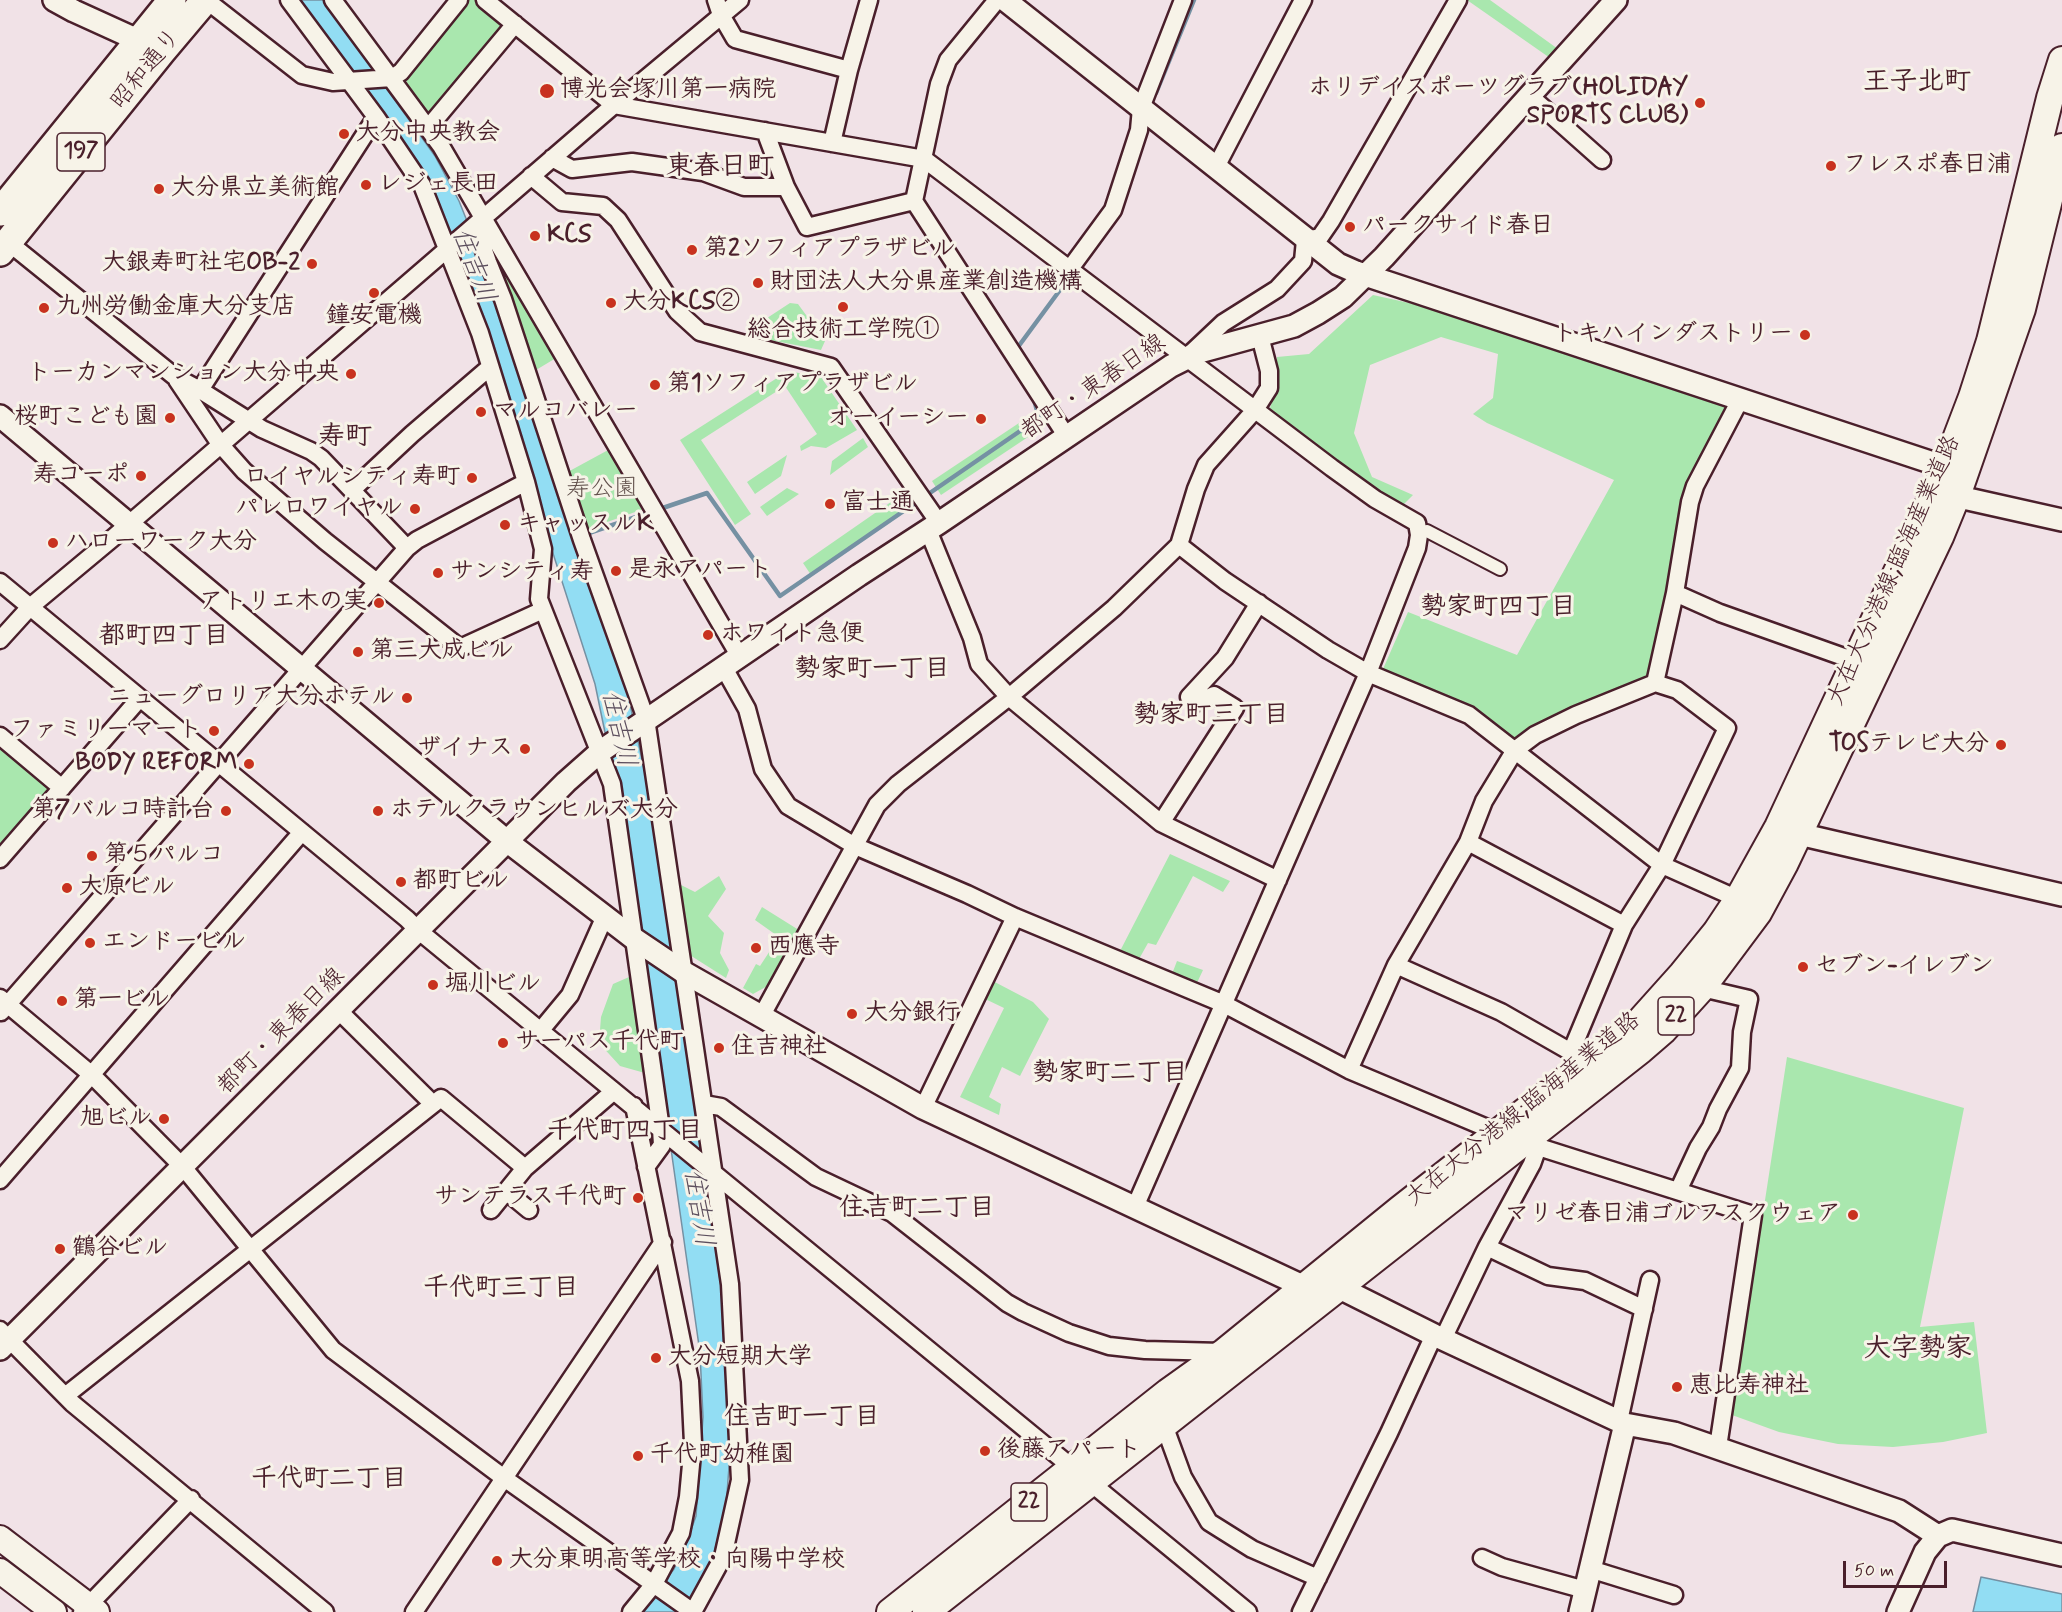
<!DOCTYPE html>
<html>
<head>
<meta charset="utf-8">
<style>
	body { margin:0 }
	#map { position:relative; width:2062px; height:1612px; overflow:hidden; background:#f1e2e7; font-family:Mynerve,sans-serif }
	canvas { display:block }
	.scale { position:absolute; left:1843px; top:1561px; width:104px; height:27px; box-sizing:border-box; border:3px solid #4a1f2b; border-top:0; padding-left:8px; font-size:18px; line-height:21px; white-space:nowrap; color:#4a1f2b; -webkit-text-stroke:4px #f7f3e8; paint-order:stroke }
</style>
</head>
<body>
<div id="map">
<canvas width="2062" height="1612"></canvas>
<div class="scale">50 m</div>
</div>
<script>
const g = document.querySelector('canvas').getContext('2d');
g.lineJoin = 'round';
function paint(path, color) { g.fillStyle = color; g.fill(path, 'evenodd'); }
const shape = rows => new Path2D(rows.map(r => 'M' + r).join(''));
function trace(path, color, width, dash) { g.strokeStyle = color; g.lineWidth = width; g.lineCap = dash ? 'butt' : 'round'; g.setLineDash(dash || []); g.stroke(path); }
function drawText(font, color, halo, rows, align = 'center') {
  g.font = font + ' Mynerve,"Klee One",sans-serif'; g.lineWidth = 6; g.setLineDash([]); g.textBaseline = 'middle'; g.strokeStyle = halo; g.fillStyle = color; for (const [text, x, y, turn = 0] of rows) {
    g.save(); g.translate(x, y); g.rotate((+turn || 0) * Math.PI / 180); g.textAlign = isNaN(turn) ? turn : align; if (halo) g.strokeText(text, 0, 0); g.fillText(text, 0, 0); g.restore();
  }
}
paint(shape([
	[467,0,480,0,506,22,429,118,407,83,406,74],
	[1467,0,1490,0,1558,49,1550,58],
	[487,237,556,358,531,373],
	[1373,295,1432,308,1731,407,1685,499,1652,680,1516,744,1468,710,1383,669,1408,612,1517,655,1614,480,1487,423,1473,414,1493,398,1498,354,1441,337,1370,365,1354,433,1372,477,1413,495,1401,507,1330,461,1270,408,1276,389,1277,357,1309,354],
	[790,303,798,304,825,341,821,350,765,339,757,333,761,322],
	[788,371,821,377,857,430,826,448,811,446,801,451,800,446,817,434,785,386,701,440,751,514,735,525,680,440],
	[1040,409,1049,423,941,495,932,481],
	[863,438,868,447,830,475,832,461],
	[610,449,649,507,585,530,564,474],
	[787,455,781,476,755,494,747,482],
	[787,488,799,494,767,516,760,507],
	[901,495,909,507,811,575,803,563],
	[0,744,50,786,51,792,0,850],
	[1170,854,1230,881,1223,892,1193,876,1156,945,1148,943,1139,959,1119,953],
	[719,876,726,889,708,916,724,933,720,953,729,970,726,978,685,952,676,894,681,885,695,892],
	[762,907,802,932,780,979,753,994,743,988,756,964,760,966,779,937,755,920],
	[1177,961,1203,970,1196,985,1172,974],
	[636,974,652,1075,620,1066,599,1043,601,1017,613,984],
	[989,979,1033,1002,1049,1019,1020,1076,1002,1067,989,1097,1001,1104,999,1115,960,1097,1004,1008,981,997],
	[1787,1057,1964,1108,1920,1327,1974,1322,1987,1433,1943,1442,1893,1447,1838,1444,1779,1432,1732,1415]
]), '#a9e7ae');
const water = shape([
	[297,0,323,0,435,156,459,201,467,221,448,235,297,0],
	[476,242,619,663,628,695,646,778,695,1102,723,1302,731,1441,726,1506,714,1553,702,1579,682,1612,641,1612,674,1569,685,1547,696,1516,703,1417,700,1353,627,839,595,684,458,258,476,242],
	[1981,1577,2062,1594,2062,1612,1973,1612,1981,1577]
]);
paint(water, '#92ddf3');
trace(water, '#7591a3', 1.5);
trace(shape([
	[1156,93,1194,0],
	[1019,351,1018,347,1071,275],
	[583,535,707,493,780,596,1039,418,1033,396]
]), '#7591a3', 4.5);
const pedestrian = shape([
	[1427,531,1500,569]
]);
const minor = shape([
	[206,0,302,75,333,82,392,78,401,72,459,0],
	[289,0,376,117,422,185,480,333,526,482,543,549,539,599,612,784,661,1129,662,1145,646,1167],
	[333,0,441,146,740,657],
	[485,0,614,105,924,159,1332,468,1375,499,1417,523,1419,535,1417,548,1368,673,1135,1207],
	[716,0,721,15,735,39,849,70],
	[997,0,948,60,939,84,914,201,1067,437],
	[1530,96,1602,160],
	[428,128,515,24],
	[832,143,849,70,869,0],
	[552,158,572,169,632,162,703,172,744,187,786,187,765,131],
	[1216,167,1303,0],
	[531,176,562,202,603,206,618,220,677,311,700,332,831,367,939,523],
	[786,187,807,227,914,201],
	[475,225,488,262,503,299,582,540,646,719,730,1284,740,1480,723,1557,693,1612],
	[8,242,174,376,200,390,262,429,311,451,321,458,407,548],
	[1069,270,1113,210,1139,130,1141,108,1183,0],
	[1188,356,1223,323,1277,289,1303,261,1305,240,1320,237,1331,221,1458,0],
	[177,380,220,444,244,471,325,541,460,648,543,610],
	[200,390,376,117],
	[352,490,412,434,490,367],
	[928,530,972,638,979,664,1009,697,1161,823,1278,880],
	[1179,545,1225,581,1328,650,1368,673,1469,715,1662,865,1738,899],
	[0,582,407,919,419,931,1248,1612],
	[1675,593,1720,613,1855,661],
	[0,640,30,607,114,537,614,105,740,0],
	[724,668,747,709,763,769,788,806,855,846,967,894,1015,917,1224,1004,1349,1070,1499,1133],
	[0,736,62,788],
	[1161,823,1235,708,1214,695,1199,702,1189,697,1225,658,1259,603],
	[1468,842,1624,925],
	[0,859,140,698],
	[1396,965,1501,1012,1571,1052,1576,1061],
	[0,998,92,1075,183,1167,333,1350,504,1478,693,1612],
	[339,1011,433,1104],
	[1,1012,407,548,417,540,526,482],
	[761,1017,877,805,898,784,1009,697,1114,608,1179,545,1196,489,1206,465,1255,410,1269,388,1269,371,1260,336],
	[541,1030,570,995,605,916],
	[1571,1052,1624,925,1662,865,1727,728,1677,690,1655,683],
	[1349,1070,1396,965,1468,842,1484,801,1515,750,1535,735,1576,715,1655,683,1675,593,1690,502,1695,486,1740,400],
	[704,1104,721,1107,816,1177,892,1213,1007,1303,1023,1312,1069,1333,1109,1346,1145,1350,1222,1352],
	[923,1108,1015,917],
	[1526,1143,1753,1215,1718,1447],
	[0,1180,302,832],
	[506,1191,529,1210],
	[1678,1191,1698,1148,1711,1127,1718,1109,1740,1068,1742,1032,1749,999,1702,988,1697,984],
	[491,1210,525,1168,614,1091],
	[1487,1247,1548,1276,1585,1281,1644,1309],
	[0,1330,72,1403,325,1612],
	[1443,1339,1487,1247,1532,1164,1538,1147],
	[65,1396,441,1098,525,1168],
	[1619,1421,1650,1280],
	[1164,1425,1183,1477,1209,1522,1252,1549,1318,1578],
	[1482,1558,1502,1567,1585,1590],
	[1590,1569,1674,1595],
	[82,1612,191,1499],
	[414,1612,663,1242],
	[631,1612,654,1584,681,1533,688,1497,693,1443,690,1381,634,1106],
	[1301,1612,1389,1433,1434,1335]
]);
const tertiary = shape([
	[54,0,74,11,151,46],
	[1005,0,1338,264,1356,272,1930,462,1943,473,1958,493,1968,499,2062,520],
	[0,416,508,842,633,938,685,973,923,1108,1294,1282,1305,1287,1338,1287,1434,1335,1625,1424,1674,1433,1899,1511,1938,1536],
	[1785,829,1799,834,2062,895],
	[0,1349,566,782,601,751,859,575,939,523,1171,366,1199,352,1294,326,1318,313,1343,297,1384,257,1616,0],
	[1580,1612,1625,1424],
	[1898,1612,1925,1552,1938,1536,1952,1530,2062,1555]
]);
const secondary = shape([
	[0,1538,97,1612],
	[0,1571,54,1612]
]);
const primary = shape([
	[890,1612,1168,1392,1224,1352,1400,1209,1639,1022,1682,974,1716,932,1738,899,1778,827,1943,473,1972,397,1990,341,2050,98,2062,60],
	[926,1612,1641,1050,1663,1031,1702,988,1758,913,1785,863,1940,537,1958,493,2022,309,2062,147]
]);
const trunk = shape([
	[0,212,172,0],
	[0,252,162,51,205,0]
]);
trace(pedestrian, '#4a1f2b', 16);
trace(minor, '#4a1f2b', 21);
trace(tertiary, '#4a1f2b', 26);
trace(secondary, '#4a1f2b', 28);
trace(primary, '#4a1f2b', 30);
trace(trunk, '#4a1f2b', 32);
trace(pedestrian, '#f7f3e8', 12);
trace(minor, '#f7f3e8', 16);
trace(tertiary, '#f7f3e8', 21);
trace(secondary, '#f7f3e8', 24);
trace(primary, '#f7f3e8', 26);
trace(trunk, '#f7f3e8', 27);
for (const [x, y, r, color] of [
	[547,91,8,"#c8321e"],
	[1700,103,6,"#c8321e"],
	[344,134,6,"#c8321e"],
	[1831,166,6,"#c8321e"],
	[366,185,6,"#c8321e"],
	[159,189,6,"#c8321e"],
	[1350,227,6,"#c8321e"],
	[535,236,6,"#c8321e"],
	[692,250,6,"#c8321e"],
	[312,264,6,"#c8321e"],
	[758,283,6,"#c8321e"],
	[374,293,6,"#c8321e"],
	[611,303,6,"#c8321e"],
	[843,307,6,"#c8321e"],
	[44,308,6,"#c8321e"],
	[1805,335,6,"#c8321e"],
	[351,374,6,"#c8321e"],
	[655,385,6,"#c8321e"],
	[481,412,6,"#c8321e"],
	[170,418,6,"#c8321e"],
	[981,419,6,"#c8321e"],
	[141,476,6,"#c8321e"],
	[472,478,6,"#c8321e"],
	[830,504,6,"#c8321e"],
	[415,509,6,"#c8321e"],
	[505,525,6,"#c8321e"],
	[53,543,6,"#c8321e"],
	[616,571,6,"#c8321e"],
	[438,573,6,"#c8321e"],
	[379,603,6,"#c8321e"],
	[708,635,6,"#c8321e"],
	[358,652,6,"#c8321e"],
	[407,698,6,"#c8321e"],
	[214,731,6,"#c8321e"],
	[2001,745,6,"#c8321e"],
	[525,749,6,"#c8321e"],
	[249,764,6,"#c8321e"],
	[226,811,6,"#c8321e"],
	[378,811,6,"#c8321e"],
	[92,856,6,"#c8321e"],
	[401,882,6,"#c8321e"],
	[67,888,6,"#c8321e"],
	[90,943,6,"#c8321e"],
	[756,948,6,"#c8321e"],
	[1803,967,6,"#c8321e"],
	[433,985,6,"#c8321e"],
	[62,1001,6,"#c8321e"],
	[852,1014,6,"#c8321e"],
	[503,1043,6,"#c8321e"],
	[719,1048,6,"#c8321e"],
	[164,1119,6,"#c8321e"],
	[638,1198,6,"#c8321e"],
	[1853,1215,6,"#c8321e"],
	[60,1249,6,"#c8321e"],
	[656,1358,6,"#c8321e"],
	[1677,1387,6,"#c8321e"],
	[985,1451,6,"#c8321e"],
	[638,1456,6,"#c8321e"],
	[497,1561,6,"#c8321e"]
]) { const dot = new Path2D(); dot.arc(x, y, r, 0, 2 * Math.PI); g.fillStyle = color; g.fill(dot); trace(dot, '#f7f3e8', 2); }
for (const [x, y, w] of [
	[81,152,48],
	[1676,1016,36],
	[1029,1502,36]
]) { const box = new Path2D(); box.roundRect(x - w / 2, y - 19, w, 38, 4.5); g.fillStyle = '#f7f3e8'; g.fill(box); trace(box, '#4a1f2b', 1.5); }
drawText('bold 22px', '#4a1f2b', null, [
	["197",81,152],
	["22",1676,1016],
	["22",1029,1502]
]);
drawText('24px', '#4a1f2b', '#f7f3e8', [
	["昭和通り",147,70,-51],
	["都町・東春日線",1094,388,-34],
	["大在大分港線;臨海産業道路",1895,571,-66],
	["都町・東春日線",282,1032,-45],
	["大在大分港線;臨海産業道路",1524,1110,-39]
]);
drawText('bold 24px', '#4a1f2b', '#f7f3e8', [
	["ホリデイスポーツグラブ(HOLIDAY",1688,89,"right"],
	["SPORTS CLUB)",1688,117,"right"],
	["博光会塚川第一病院",560,91],
	["大分中央教会",356,134],
	["フレスポ春日浦",1843,166],
	["レジェ長田",378,185],
	["大分県立美術館",171,189],
	["パークサイド春日",1362,227],
	["KCS",547,236],
	["第2ソフィアプラザビル",704,250],
	["大銀寿町社宅OB-2",300,264,"right"],
	["財団法人大分県産業創造機構",770,283],
	["大分KCS②",623,303],
	["九州労働金庫大分支店",56,308],
	["鐘安電機",374,317,"center"],
	["総合技術工学院①",843,331,"center"],
	["トキハインダストリー",1793,335,"right"],
	["トーカンマンション大分中央",339,374,"right"],
	["第1ソフィアプラザビル",667,385],
	["マルコバレー",493,412],
	["桜町こども園",158,418,"right"],
	["オーイーシー",969,419,"right"],
	["寿コーポ",129,476,"right"],
	["ロイヤルシティ寿町",460,478,"right"],
	["富士通",842,504],
	["パレロワイヤル",403,509,"right"],
	["キャッスルK",517,525],
	["ハローワーク大分",65,543],
	["是永アパート",628,571],
	["サンシティ寿",450,573],
	["アトリエ木の実",367,603,"right"],
	["ホワイト急便",720,635],
	["第三大成ビル",370,652],
	["ニューグロリア大分ホテル",395,698,"right"],
	["ファミリーマート",202,731,"right"],
	["TOSテレビ大分",1989,745,"right"],
	["ザイナス",513,749,"right"],
	["BODY REFORM",237,764,"right"],
	["第7バルコ時計台",214,811,"right"],
	["ホテルクラウンヒルズ大分",390,811],
	["第５パルコ",104,856],
	["都町ビル",413,882],
	["大原ビル",79,888],
	["エンドービル",102,943],
	["西應寺",768,948],
	["セブン-イレブン",1815,967],
	["堀川ビル",445,985],
	["第一ビル",74,1001],
	["大分銀行",864,1014],
	["サーパス千代町",515,1043],
	["住吉神社",731,1048],
	["旭ビル",152,1119,"right"],
	["サンテラス千代町",626,1198,"right"],
	["マリゼ春日浦ゴルフスクウェア",1841,1215,"right"],
	["鶴谷ビル",72,1249],
	["大分短期大学",668,1358],
	["恵比寿神社",1689,1387],
	["後藤アパート",997,1451],
	["千代町幼稚園",650,1456],
	["大分東明高等学校・向陽中学校",509,1561]
], 'left');
drawText('24px', '#62514c', '#f7f3e8', [
	["寿公園",602,490]
]);
drawText('italic 26px', '#5c4e5d', '#f7f3e8', [
	["住吉川",472,266,69],
	["住吉川",617,729,77],
	["住吉川",697,1208,81]
]);
drawText('bold 26px', '#4a1f2b', '#f7f3e8', [
	["勢家町四丁目",1498,609],
	["都町四丁目",164,638],
	["勢家町一丁目",872,671],
	["勢家町三丁目",1211,717],
	["勢家町二丁目",1110,1075],
	["千代町四丁目",625,1133],
	["住吉町二丁目",917,1210],
	["千代町三丁目",501,1290],
	["住吉町一丁目",802,1419],
	["千代町二丁目",329,1481]
]);
drawText('bold 27px', '#4a1f2b', '#f7f3e8', [
	["王子北町",1917,83],
	["東春日町",720,168],
	["寿町",345,438],
	["大字勢家",1918,1350]
]);
</script>
</body>
</html>
